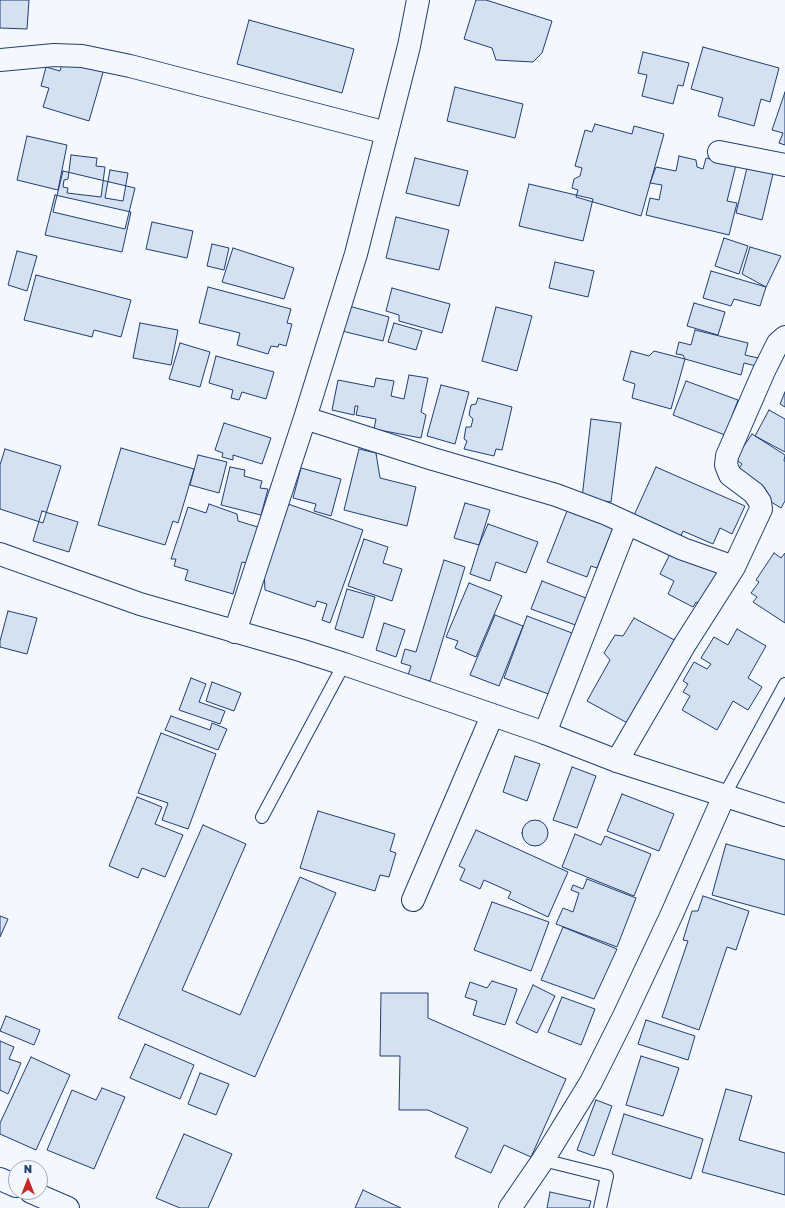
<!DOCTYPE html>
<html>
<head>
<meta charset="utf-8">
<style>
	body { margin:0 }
	#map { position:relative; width:785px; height:1208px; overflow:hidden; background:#f4f7fb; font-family:"Golos Text",sans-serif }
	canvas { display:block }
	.north { position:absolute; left:8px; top:1160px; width:40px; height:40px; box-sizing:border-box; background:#f4f7fb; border:1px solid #9eadc5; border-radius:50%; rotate:0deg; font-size:11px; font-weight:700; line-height:16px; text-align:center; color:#1d3f73 }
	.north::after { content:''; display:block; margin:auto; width:14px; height:18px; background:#c62828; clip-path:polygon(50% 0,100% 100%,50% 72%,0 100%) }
</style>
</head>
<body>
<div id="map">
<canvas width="785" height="1208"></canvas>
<div class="north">N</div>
</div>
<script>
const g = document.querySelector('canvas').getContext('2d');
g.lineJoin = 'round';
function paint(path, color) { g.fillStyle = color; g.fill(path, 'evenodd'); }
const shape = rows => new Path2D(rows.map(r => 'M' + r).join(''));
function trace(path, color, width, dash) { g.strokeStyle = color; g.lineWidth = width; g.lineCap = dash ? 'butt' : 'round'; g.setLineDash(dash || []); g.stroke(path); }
const building = shape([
	[0,0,29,0,27,29,0,28,0,0],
	[476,0,486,0,552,21,542,53,533,62,496,60,492,48,464,39,476,0],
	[249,20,354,49,342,93,237,64,249,20],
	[703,47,779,68,770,102,761,99,754,126,718,116,723,98,691,89,703,47],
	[643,52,689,63,683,86,678,85,673,104,642,96,647,75,638,73,643,52],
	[64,57,104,69,89,121,43,107,49,88,41,86,46,67,60,71,64,57],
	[455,87,523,104,515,138,447,121,455,87],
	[785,92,785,145,779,143,783,133,772,130,785,92],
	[595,124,632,134,634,126,664,134,641,216,576,197,578,190,572,188,574,179,580,176,582,168,575,166,585,130,592,132,595,124],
	[27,136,67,145,58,190,17,180,27,136],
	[71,155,97,158,96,166,105,167,101,197,67,193,68,188,63,187,64,180,68,179,71,155],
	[679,156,696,160,697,167,703,169,706,158,736,165,727,201,737,203,729,235,646,215,650,198,659,200,662,185,650,183,656,167,676,171,679,156],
	[415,158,468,171,459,206,406,193,415,158],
	[747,168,773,174,762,220,736,213,747,168],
	[110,170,128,173,123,201,105,198,110,170],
	[63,171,135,188,125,229,53,212,63,171],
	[529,184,593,199,583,241,519,226,529,184],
	[55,195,131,212,122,252,45,235,55,195],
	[396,217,449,230,439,270,386,258,396,217],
	[152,222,193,231,187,258,146,249,152,222],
	[724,238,748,246,739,274,715,266,724,238],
	[212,244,229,248,224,270,207,266,212,244],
	[750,247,781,256,766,287,742,274,750,247],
	[233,248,294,268,284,299,222,282,233,248],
	[17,251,37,256,27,291,8,285,17,251],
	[555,262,594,271,588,297,549,288,555,262],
	[711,271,766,287,760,306,734,299,731,306,703,298,711,271],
	[36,275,131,300,121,337,94,330,92,337,24,320,36,275],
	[208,287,291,309,287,323,292,324,286,346,279,344,278,347,271,346,268,354,237,345,240,333,199,323,208,287],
	[392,288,450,304,442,333,399,321,399,315,386,311,392,288],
	[694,303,725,312,718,335,687,326,694,303],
	[349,306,389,317,383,341,342,331,349,306],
	[496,307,532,316,517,371,482,361,496,307],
	[140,323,178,330,171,365,133,358,140,323],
	[394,323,422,331,416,350,388,342,394,323],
	[695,330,748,343,745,355,758,358,756,366,744,363,741,375,685,359,683,355,676,354,679,342,691,345,695,330],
	[180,343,210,352,200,387,169,379,180,343],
	[631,351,649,356,654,351,685,359,671,409,632,398,635,384,623,380,631,351],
	[216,356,274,372,266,399,242,392,239,400,231,398,233,390,209,383,216,356],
	[409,375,428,378,421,412,426,415,421,438,374,429,376,419,356,415,358,406,355,406,354,415,332,410,338,380,374,387,376,378,394,381,391,396,404,399,409,375],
	[686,381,738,400,725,435,673,415,686,381],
	[441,385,469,392,455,444,427,436,441,385],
	[785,392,785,407,780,404,785,392],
	[478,398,512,407,502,450,496,449,494,456,464,449,467,441,464,439,466,427,471,427,473,419,469,415,471,405,476,404,478,398],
	[769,410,785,419,785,452,755,436,769,410],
	[591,419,621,423,611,502,582,498,591,419],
	[224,423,271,438,262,464,233,455,233,460,222,457,223,453,215,450,224,423],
	[752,434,785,455,784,461,785,461,785,501,781,508,760,495,765,488,738,470,742,464,735,459,752,434],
	[121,448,194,469,178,523,173,521,165,545,98,525,121,448],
	[5,449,61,466,43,523,0,509,0,465,5,449],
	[359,449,376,453,380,478,416,487,407,526,344,510,359,449],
	[198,455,227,462,219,493,190,485,198,455],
	[230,467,245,470,244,476,262,481,260,488,268,489,261,515,221,505,230,467],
	[656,467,745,506,732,534,720,528,713,544,683,531,677,545,630,524,656,467],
	[301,468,341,479,331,516,314,511,316,504,293,498,301,468],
	[465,503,490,510,479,545,454,538,465,503],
	[209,504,237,514,238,521,261,528,251,564,242,562,233,594,185,580,188,570,174,566,176,559,171,559,188,507,206,513,209,504],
	[288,504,363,530,330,623,322,620,327,604,317,601,315,607,265,590,264,572,288,504],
	[42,511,78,522,69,552,33,541,42,511],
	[567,511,613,528,597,568,591,566,587,577,547,562,567,511],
	[488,524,538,542,526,573,496,562,490,581,470,574,479,545,488,524],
	[364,539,388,547,383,563,402,569,392,601,348,586,364,539],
	[774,553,781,558,785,553,785,623,753,602,757,597,751,593,759,582,756,580,774,553],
	[670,554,722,571,704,606,696,602,693,607,668,594,674,581,660,574,670,554],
	[444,560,465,567,430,681,408,675,411,666,401,663,405,649,416,652,444,560],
	[542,581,591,600,581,627,531,609,542,581],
	[469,583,502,596,476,657,455,648,458,641,446,637,469,583],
	[347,589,375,597,363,638,335,629,347,589],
	[8,611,37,618,27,654,0,647,0,641,8,611],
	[495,615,523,626,499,686,470,675,495,615],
	[527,616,580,636,557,697,504,678,527,616],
	[634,618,678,642,633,726,587,701,610,660,604,653,615,635,623,636,634,618],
	[384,623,405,630,396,657,376,650,384,623],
	[737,629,766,646,748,678,762,687,748,710,733,701,717,730,682,710,690,696,683,692,688,684,683,681,694,662,707,669,711,664,701,658,714,637,728,645,737,629],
	[191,678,206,684,199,702,225,711,220,724,179,710,191,678],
	[212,682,241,693,234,711,206,701,212,682],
	[171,716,210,730,212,723,227,729,218,750,165,730,171,716],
	[161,733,216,754,188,829,162,820,168,803,138,793,161,733],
	[515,756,540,764,527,801,503,792,515,756],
	[572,767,596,776,577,828,553,820,572,767],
	[622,794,674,814,659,851,607,831,622,794],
	[137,797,162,807,155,824,183,835,165,877,142,868,138,878,109,866,137,797],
	[318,811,395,834,390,851,396,853,389,877,380,875,375,891,300,868,318,811],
	'522 833a13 13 0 1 1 26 0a13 13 0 1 1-26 0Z',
	[203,825,246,844,182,990,240,1015,300,877,336,893,255,1077,118,1018,203,825],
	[476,830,568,872,548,917,508,898,511,892,484,880,480,889,460,880,465,869,459,866,476,830],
	[575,834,601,845,605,836,651,854,634,896,562,867,575,834],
	[726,844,785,860,785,915,712,895,726,844],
	[587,879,636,898,617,947,556,924,563,908,573,912,579,893,571,890,573,885,583,889,587,879],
	[703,896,749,911,736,950,727,947,699,1030,662,1017,688,941,683,940,692,911,698,911,703,896],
	[492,902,549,922,531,971,474,950,492,902],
	[0,916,8,919,0,937,0,916],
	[563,927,617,949,594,999,541,980,563,927],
	[492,981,517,989,505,1025,473,1015,477,1001,465,997,470,982,487,988,492,981],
	[533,985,555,996,537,1033,516,1023,533,985],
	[381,993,428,993,428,1018,566,1079,531,1157,504,1145,491,1173,455,1157,468,1128,428,1110,399,1110,400,1056,380,1056,381,993],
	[562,997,595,1009,581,1045,548,1032,562,997],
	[6,1016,40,1030,34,1045,0,1031,6,1016],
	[646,1020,695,1036,688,1060,638,1044,646,1020],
	[0,1041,14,1047,9,1059,21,1063,8,1094,0,1090,0,1041],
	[145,1044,194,1065,180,1099,130,1078,145,1044],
	[641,1056,679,1068,663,1116,626,1105,641,1056],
	[31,1057,70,1075,36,1150,0,1134,0,1123,31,1057],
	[200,1073,229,1084,216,1115,188,1104,200,1073],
	[102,1088,125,1097,94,1169,47,1150,72,1090,96,1100,102,1088],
	[726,1089,752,1096,739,1140,785,1153,785,1195,702,1172,726,1089],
	[596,1100,612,1106,594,1156,577,1150,596,1100],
	[624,1114,703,1139,691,1179,612,1154,624,1114],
	[184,1134,232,1154,208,1208,180,1208,156,1198,184,1134],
	[363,1190,401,1208,355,1208,363,1190],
	[550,1192,591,1201,589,1208,547,1208,550,1192]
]);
paint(building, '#d5e0f0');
trace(building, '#1d3f73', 1);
const service = shape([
	[724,796,785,684],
	[262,817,344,664],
	[543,1160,607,1176,600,1208]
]);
const minor = shape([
	[0,60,54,55,82,56,130,66,387,133],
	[719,152,785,165],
	[305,418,433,459,556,495,607,514,683,549,734,567],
	[235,632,305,418,356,254,409,46,418,0],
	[545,733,627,523],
	[617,761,685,644,734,567,761,509,760,502,754,493,730,475,726,465,727,456,764,371,778,343,785,337],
	[413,900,492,716],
	[0,1179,16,1186],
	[31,1192,68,1208],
	[510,1208,543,1160,591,1082,624,1016,671,916,724,796]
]);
const tertiary = shape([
	[0,554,140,604,300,650,344,664,545,733,617,761,785,815]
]);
trace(service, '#1d3f73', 14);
trace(minor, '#1d3f73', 24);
trace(tertiary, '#1d3f73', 24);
trace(service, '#f4f7fb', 12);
trace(minor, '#f4f7fb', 22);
trace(tertiary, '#f4f7fb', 22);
</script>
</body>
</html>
